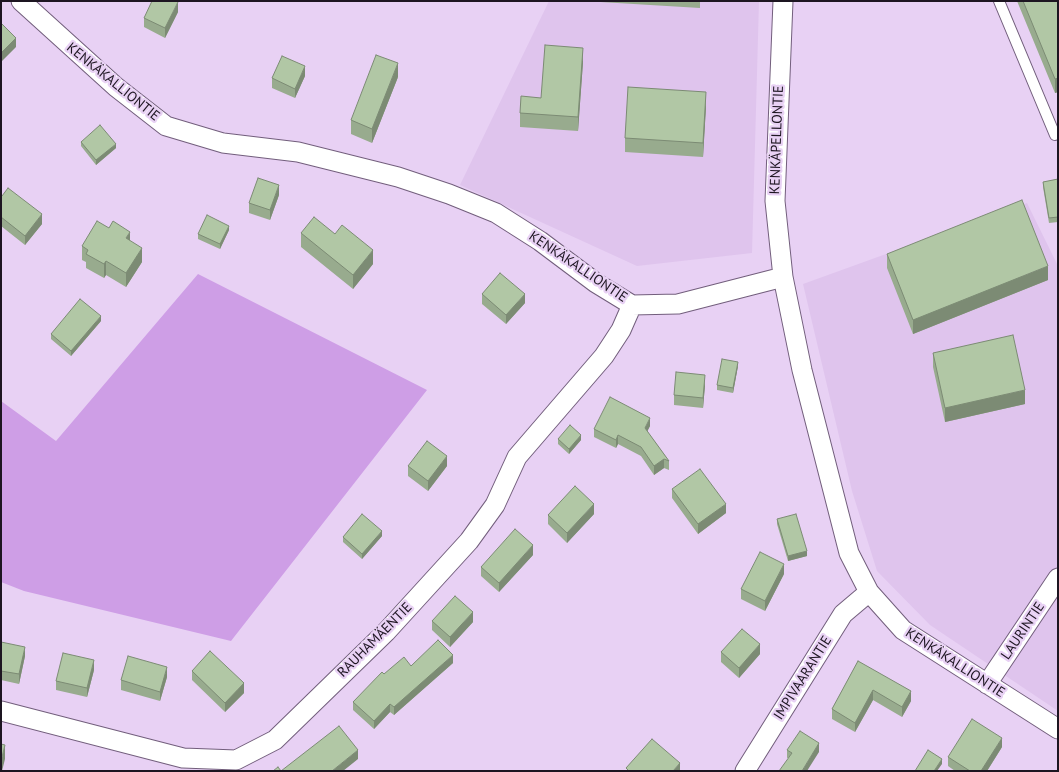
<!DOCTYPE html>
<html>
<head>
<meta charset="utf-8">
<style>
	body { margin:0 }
	#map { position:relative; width:1059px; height:772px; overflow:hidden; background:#e8d1f4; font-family:"PT Sans",sans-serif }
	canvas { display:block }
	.frame { position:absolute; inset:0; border:2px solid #1d1521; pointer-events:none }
</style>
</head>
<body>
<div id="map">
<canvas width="1059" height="772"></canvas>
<div class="frame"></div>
</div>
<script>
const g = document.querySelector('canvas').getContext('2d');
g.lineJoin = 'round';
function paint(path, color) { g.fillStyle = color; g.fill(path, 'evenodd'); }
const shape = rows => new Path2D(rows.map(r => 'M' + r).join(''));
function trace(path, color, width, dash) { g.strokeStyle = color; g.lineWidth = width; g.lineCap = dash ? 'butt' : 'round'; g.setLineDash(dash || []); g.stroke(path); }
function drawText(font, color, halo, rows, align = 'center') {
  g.font = font + ' "PT Sans",sans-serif'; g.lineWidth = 4.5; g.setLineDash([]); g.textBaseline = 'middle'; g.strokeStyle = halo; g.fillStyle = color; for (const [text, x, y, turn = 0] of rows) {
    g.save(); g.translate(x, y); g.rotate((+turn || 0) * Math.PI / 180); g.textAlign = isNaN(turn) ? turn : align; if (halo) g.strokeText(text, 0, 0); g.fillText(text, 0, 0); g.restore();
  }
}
paint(shape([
	[549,1,759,1,752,253,637,266,460,185],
	[1027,203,1058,266,1058,711,930,625,877,571,852,491,803,284]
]), '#dfc4ed');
paint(shape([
	[198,274,427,390,231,641,24,591,1,582,1,401,56,441]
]), '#ce9ee6');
const service = shape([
	[999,1,1055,135]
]);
const minor = shape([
	[21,1,116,87,166,126,223,143,298,152,398,177,449,194,496,213,540,241,596,283,632,305,678,304,783,277,802,370,849,553,869,592,903,630,1058,729],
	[783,1,775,201,783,277],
	[987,684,1058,578],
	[1,711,183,758,236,760,275,740,386,632,469,541,495,505,517,457,604,356,621,330,632,305],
	[745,771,843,614,869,592]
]);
trace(service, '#725e7c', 12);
trace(minor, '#725e7c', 21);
trace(service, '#fff', 10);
trace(minor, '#fff', 19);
paint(shape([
	[584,1,700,1,700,8],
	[1017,1,1058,1,1058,92,1055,93],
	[178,12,165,38,144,27,144,18],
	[583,62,578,131,520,127,520,113,541,98],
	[305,76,295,98,272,88,272,78],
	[398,77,372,143,351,134,351,120],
	[706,106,703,157,625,152,625,138],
	[81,142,116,148,96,165,81,146],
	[1058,179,1058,222,1049,223,1043,187,1043,182],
	[1,195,42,224,25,245,1,226],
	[279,195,270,220,249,213,249,203],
	[229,230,220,249,198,239,198,234],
	[301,233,373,264,353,289,301,247],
	[130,241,142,262,126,287,106,275,104,278,86,268,86,262,82,260,82,246],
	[887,254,1048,280,913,334,887,268],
	[482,294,525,303,506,324,482,304],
	[101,321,71,356,51,339,51,334],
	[933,353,1025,404,945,422,933,367],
	[738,366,733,393,717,390,717,385],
	[705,385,703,408,674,405,674,395],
	[650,426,647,431,669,461,669,470,664,468,654,475,641,456,618,444,616,448,594,437,594,429],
	[558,439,581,440,569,454,558,444],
	[408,466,447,466,428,491,408,476],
	[672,489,726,513,698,534,672,498],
	[594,514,567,543,548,524,548,515],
	[777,519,807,556,788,561,777,524],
	[382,536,362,559,343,542,343,537],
	[533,555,499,592,481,576,481,567],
	[784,574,765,611,741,599,741,589],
	[432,621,473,622,450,647,432,630],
	[1,642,25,656,19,684,1,680],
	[721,652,760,654,739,678,721,662],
	[858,661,911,701,902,717,873,700,855,732,832,719,832,709],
	[453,663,394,715,390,712,374,729,353,710,353,702,411,666],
	[94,670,87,697,56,690,56,681],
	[192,671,244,693,225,712,192,680],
	[167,677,160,701,121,690,121,680],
	[1002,747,987,771,955,771,948,766,948,757],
	[787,750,819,752,787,758]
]), '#98ab8e');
paint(shape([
	[178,2,178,12,165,38,165,28],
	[16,38,16,47,1,62,1,53],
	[583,48,583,62,578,131,578,117],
	[398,63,398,77,372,143,372,129],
	[305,66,305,76,295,98,295,89],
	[1058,78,1058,92,1055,93,1055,79],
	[706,92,706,106,703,157,703,143],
	[116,144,116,148,96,165,96,160],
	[279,185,279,195,270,220,270,210],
	[42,214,42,224,25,245,25,236],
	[229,226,229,230,220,249,220,244],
	[130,232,130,246,126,238],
	[142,248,142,262,126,287,126,273],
	[373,250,373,264,353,289,353,275],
	[106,261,106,275,104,278,104,264],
	[1048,266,1048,280,913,334,913,320],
	[525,294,525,303,506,324,506,315],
	[101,316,101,321,71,356,71,351],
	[738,362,738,366,733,393,733,388],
	[705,375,705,385,703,408,703,398],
	[1025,390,1025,404,945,422,945,408],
	[650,418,650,426,645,436,645,428],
	[581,435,581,440,569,454,569,449],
	[618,435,618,444,616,448,616,440],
	[447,456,447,466,428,491,428,481],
	[664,459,664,468,654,475,654,466],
	[594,504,594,514,567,543,567,533],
	[726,504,726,513,698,534,698,524],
	[382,531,382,536,362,559,362,554],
	[533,545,533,555,499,592,499,583],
	[807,551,807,556,788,561,788,556],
	[784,564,784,574,765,611,765,601],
	[473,612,473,622,450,647,450,637],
	[760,644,760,654,739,678,739,668],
	[25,647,25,656,19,684,19,674],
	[453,655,453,663,394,715,394,707],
	[94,660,94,670,87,697,87,688],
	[167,667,167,677,160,701,160,692],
	[244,683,244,693,225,712,225,703],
	[873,690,873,700,855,732,855,723],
	[911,691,911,701,902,717,902,707],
	[390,704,390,712,374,729,374,721],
	[1002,738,1002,747,987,771,981,771],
	[819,743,819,752,807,771,802,771],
	[5,745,5,759,2,771,1,771,1,761],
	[358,750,358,759,343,771,332,771],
	[942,759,942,764,937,771,934,771],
	[680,763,680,771,673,771]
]), '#7c8b74');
const building = shape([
	[152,1,176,1,178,2,165,28,144,18,152,1],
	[1023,1,1058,1,1058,78,1055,79,1023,1],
	[1,23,16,38,1,53,1,23],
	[545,45,583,48,578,117,520,113,521,96,541,98,545,45],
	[376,55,398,63,372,129,351,120,376,55],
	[282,56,305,66,295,89,272,78,282,56],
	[628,87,706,92,703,143,625,138,628,87],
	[100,125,116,144,96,160,81,142,100,125],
	[258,178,279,185,270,210,249,203,258,178],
	[1058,179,1058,217,1049,218,1043,182,1058,179],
	[8,188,42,214,25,236,1,217,1,195,2,196,8,188],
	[1022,200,1048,266,913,320,887,254,1022,200],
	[207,215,229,226,220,244,198,234,207,215],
	[314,217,335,234,342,225,373,250,353,275,301,233,314,217],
	[97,221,109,228,113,221,130,232,126,238,142,248,126,273,106,261,104,264,86,254,88,250,82,246,97,221],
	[500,273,525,294,506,315,482,294,500,273],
	[80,299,101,316,71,351,51,334,80,299],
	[1013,335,1025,390,945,408,933,353,1013,335],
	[722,359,738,362,733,388,717,385,722,359],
	[676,372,705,375,703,398,674,395,676,372],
	[610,397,650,418,645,428,669,461,664,459,654,466,641,447,618,435,616,440,594,429,610,397],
	[570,425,581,435,569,449,558,439,570,425],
	[427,441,447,456,428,481,408,466,427,441],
	[700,469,726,504,698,524,672,489,700,469],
	[575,486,594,504,567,533,548,515,575,486],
	[362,514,382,531,362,554,343,537,362,514],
	[796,514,807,551,788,556,777,519,796,514],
	[515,529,533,545,499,583,481,567,515,529],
	[760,552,784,564,765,601,741,589,760,552],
	[455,596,473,612,450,637,432,621,455,596],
	[742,629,760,644,739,668,721,652,742,629],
	[438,640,453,655,394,707,390,704,374,721,353,702,382,672,384,674,404,657,411,666,438,640],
	[1,642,25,647,19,674,1,671,1,642],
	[210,651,244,683,225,703,192,671,210,651],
	[63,653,94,660,87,688,56,681,63,653],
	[128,656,167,667,160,692,121,680,128,656],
	[858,661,911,691,902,707,873,690,855,723,832,709,858,661],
	[972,719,1002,738,981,771,970,771,948,757,972,719],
	[339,726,358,750,332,771,281,771,339,726],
	[800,731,819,743,802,771,779,771,792,753,787,750,800,731],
	[652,739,680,763,673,771,629,771,626,768,652,739],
	[1,744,5,745,1,761,1,744],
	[928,750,942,759,934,771,915,771,928,750],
	[278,767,281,771,273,771,278,767]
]);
paint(building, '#b1c7a5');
trace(building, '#7c8b74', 1);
drawText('14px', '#1d1521', '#e8d1f4', [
	["KENKÄKALLIONTIE",113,82,39],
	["KENKÄPELLONTIE",777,140,-88],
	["KENKÄKALLIONTIE",578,267,34],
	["LAURINTIE",1023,631,-56],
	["RAUHAMÄENTIE",375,640,-45],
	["KENKÄKALLIONTIE",955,663,33],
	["IMPIVAARANTIE",803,678,-58]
]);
</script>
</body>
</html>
